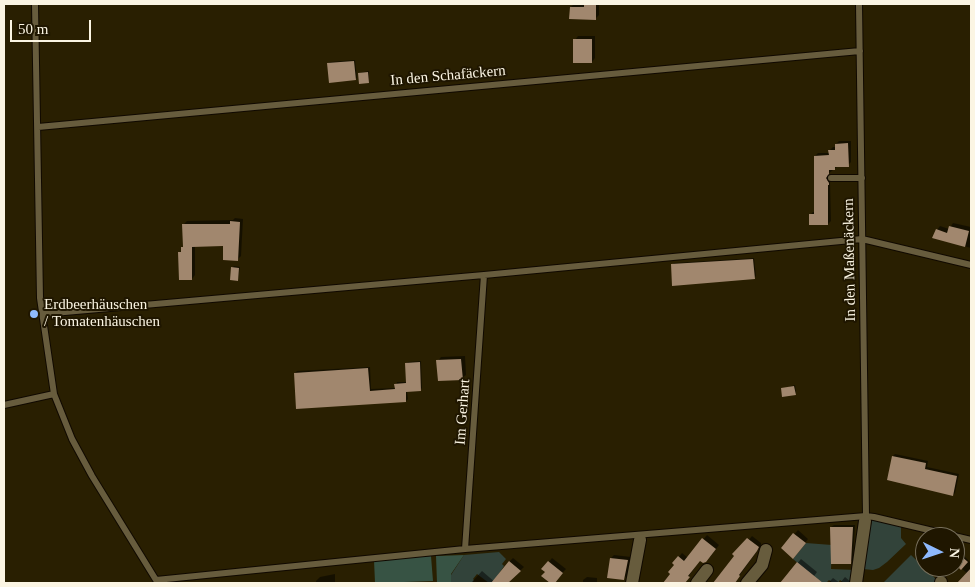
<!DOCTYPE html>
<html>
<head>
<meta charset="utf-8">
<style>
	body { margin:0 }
	#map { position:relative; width:975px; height:587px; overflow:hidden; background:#291f01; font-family:"Times New Roman",serif }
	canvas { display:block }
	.frame { position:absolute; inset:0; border:5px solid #fbf5e3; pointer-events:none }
	.north { position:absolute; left:915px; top:527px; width:50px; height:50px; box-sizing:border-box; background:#1f1600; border:1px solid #776f5b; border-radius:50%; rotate:94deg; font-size:14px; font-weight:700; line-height:20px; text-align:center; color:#fbf5e3 }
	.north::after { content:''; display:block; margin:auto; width:18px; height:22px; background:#8eb9fd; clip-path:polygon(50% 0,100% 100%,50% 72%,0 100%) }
	.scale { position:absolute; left:10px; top:20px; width:81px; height:22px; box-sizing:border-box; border:2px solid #fbf5e3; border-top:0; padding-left:6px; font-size:15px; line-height:18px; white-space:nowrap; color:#fbf5e3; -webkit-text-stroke:4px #1f1600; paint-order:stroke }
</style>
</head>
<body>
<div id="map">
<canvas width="975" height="587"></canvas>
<div class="frame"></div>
<div class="north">N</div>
<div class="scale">50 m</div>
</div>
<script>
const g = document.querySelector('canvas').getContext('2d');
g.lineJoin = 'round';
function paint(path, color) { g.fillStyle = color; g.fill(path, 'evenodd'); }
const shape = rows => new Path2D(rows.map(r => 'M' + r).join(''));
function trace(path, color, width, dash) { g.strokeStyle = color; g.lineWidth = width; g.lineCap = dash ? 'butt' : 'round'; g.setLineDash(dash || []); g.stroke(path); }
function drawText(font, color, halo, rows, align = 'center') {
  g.font = font + ' "Times New Roman",serif'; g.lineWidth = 4; g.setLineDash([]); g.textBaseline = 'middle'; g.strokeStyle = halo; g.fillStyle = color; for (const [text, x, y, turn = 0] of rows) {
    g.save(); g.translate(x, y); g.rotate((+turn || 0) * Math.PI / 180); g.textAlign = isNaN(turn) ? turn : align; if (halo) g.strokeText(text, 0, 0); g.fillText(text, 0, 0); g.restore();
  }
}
paint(shape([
	[872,520,901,526,901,538,906,544,887,562,879,568,873,570,863,569],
	[806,543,832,545,831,569,856,570,854,583,844,583,840,580,838,583,833,583,829,580,826,583,809,583,814,577,793,559],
	[499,552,506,559,502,564,504,566,498,575,508,583,489,583,477,574,473,579,474,580,472,583,451,583,451,575,464,555],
	[911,555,938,581,938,583,883,583]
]), '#32433a');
paint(shape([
	[464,555,451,574,451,583,437,583,436,556],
	[431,556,433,581,375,583,374,560]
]), '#375344');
paint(shape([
	[574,4,599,4,599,15,595,19,571,7],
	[578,36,595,36,595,58,592,62,575,40],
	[355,60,357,78,355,79,328,63,330,62],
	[369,71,369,80,368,82,359,73],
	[839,141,851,141,851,162,848,165,838,166,828,174,831,181,830,182,831,221,828,224,810,215,813,212,816,212,815,156,818,153,830,153,830,150,833,147,836,147,836,144],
	[235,218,243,219,241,256,237,260,225,245,195,246,195,275,192,279,180,253,184,246,183,225,187,221,233,220],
	[953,223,971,227,971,248,934,238,937,230,940,226,949,229],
	[754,258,756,276,754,278,672,265,674,263],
	[234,266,240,267,238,279,232,268],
	[465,356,466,375,462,378,438,361,441,357],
	[421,361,422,388,420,390,407,391,408,399,406,401,295,373,297,371,370,367,371,389,396,388,397,382,407,382,407,363,408,362],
	[795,385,796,392,795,394,782,389],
	[895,454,928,461,927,467,959,474,955,493,953,495,888,479,893,456],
	[834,525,855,525,853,560,850,562,831,527],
	[798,530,808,539,797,553,783,548],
	[707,535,719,545,710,557,700,560,684,583,665,583,672,574,679,557,682,553,688,558],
	[752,536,761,543,761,546,734,583,716,583,714,582],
	[955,547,971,563,971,583,959,583,968,574,955,563],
	[614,555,631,557,627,575,624,579,611,558],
	[513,558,524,567,508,582,509,562],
	[552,558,566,569,553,583,543,576,547,572,549,562],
	[801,559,817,572,809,583,781,583],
	[482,571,496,583,471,583],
	[335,574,335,583,316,583,316,581,320,577],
	[587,577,597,578,597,583,583,583,583,580],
	[845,577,852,583,828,583,833,578,840,583]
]), '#0007');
paint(shape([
	[584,4,596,4,596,20,569,19,570,7,584,7],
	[573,39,592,39,592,63,573,63],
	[354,61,356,80,329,83,327,63],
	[368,72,369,83,359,84,358,73],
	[848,143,849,167,835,167,835,170,829,170,829,174,826,178,829,183,829,185,828,185,828,225,809,225,809,214,814,214,814,156,829,155,828,150,835,150,835,144],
	[230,221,240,222,238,261,223,260,223,246,192,247,192,280,179,280,178,252,181,252,181,247,183,247,182,224,230,224],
	[949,226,969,231,965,247,932,238,936,229,947,233],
	[753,259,755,279,672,286,671,264],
	[231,267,239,268,238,281,230,280],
	[461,359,463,380,438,381,436,360],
	[420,362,421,391,406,392,406,402,296,409,294,373,368,368,370,391,395,389,394,384,406,383,405,363],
	[794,386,796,395,782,397,781,388],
	[892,456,926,463,925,469,957,476,953,496,887,480],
	[830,527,853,527,851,564,831,564],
	[793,533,806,543,793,559,781,548],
	[702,538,716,549,706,562,703,563,700,561,688,576,690,577,685,583,663,583,670,574,668,572,674,565,672,563,678,556,684,561],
	[747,538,759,547,757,551,739,575,740,576,735,583,713,583,734,556,732,554],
	[955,551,968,562,961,570,955,564],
	[610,558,628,560,624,580,607,578],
	[509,561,521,571,508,583,491,583],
	[548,561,563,573,555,583,550,583,541,576,545,572,541,569],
	[797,562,823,583,780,583],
	[971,568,971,583,957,583]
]), '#a1876e');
const service = shape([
	[35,4,40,298,54,394,72,439,92,476,156,580,465,549,866,516,874,517,971,540],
	[859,4,866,516],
	[38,127,860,51],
	[831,178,862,178],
	[42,314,484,275,862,239,971,265],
	[4,405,54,394],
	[465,549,484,275]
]);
const minor = shape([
	[941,582,941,583],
	[632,583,640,540],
	[697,583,707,570],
	[747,583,762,565,766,550],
	[856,583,865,521]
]);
trace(service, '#100900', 8);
trace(minor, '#100900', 14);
trace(service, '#675c3d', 6);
trace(minor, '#675c3d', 12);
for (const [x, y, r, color] of [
	[34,314,5,"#8eb9fd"]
]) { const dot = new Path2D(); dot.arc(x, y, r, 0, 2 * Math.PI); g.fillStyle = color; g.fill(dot); trace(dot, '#1f1600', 2); }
drawText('15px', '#fbf5e3', '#1f1600', [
	["In den Schafäckern",448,76,-5],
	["In den Maßenäckern",850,260,-91],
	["Im Gerhart",463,412,-86]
]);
drawText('15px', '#fbf5e3', '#1f1600', [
	["Erdbeerhäuschen",44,305],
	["/ Tomatenhäuschen",44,322]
], 'left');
</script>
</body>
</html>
